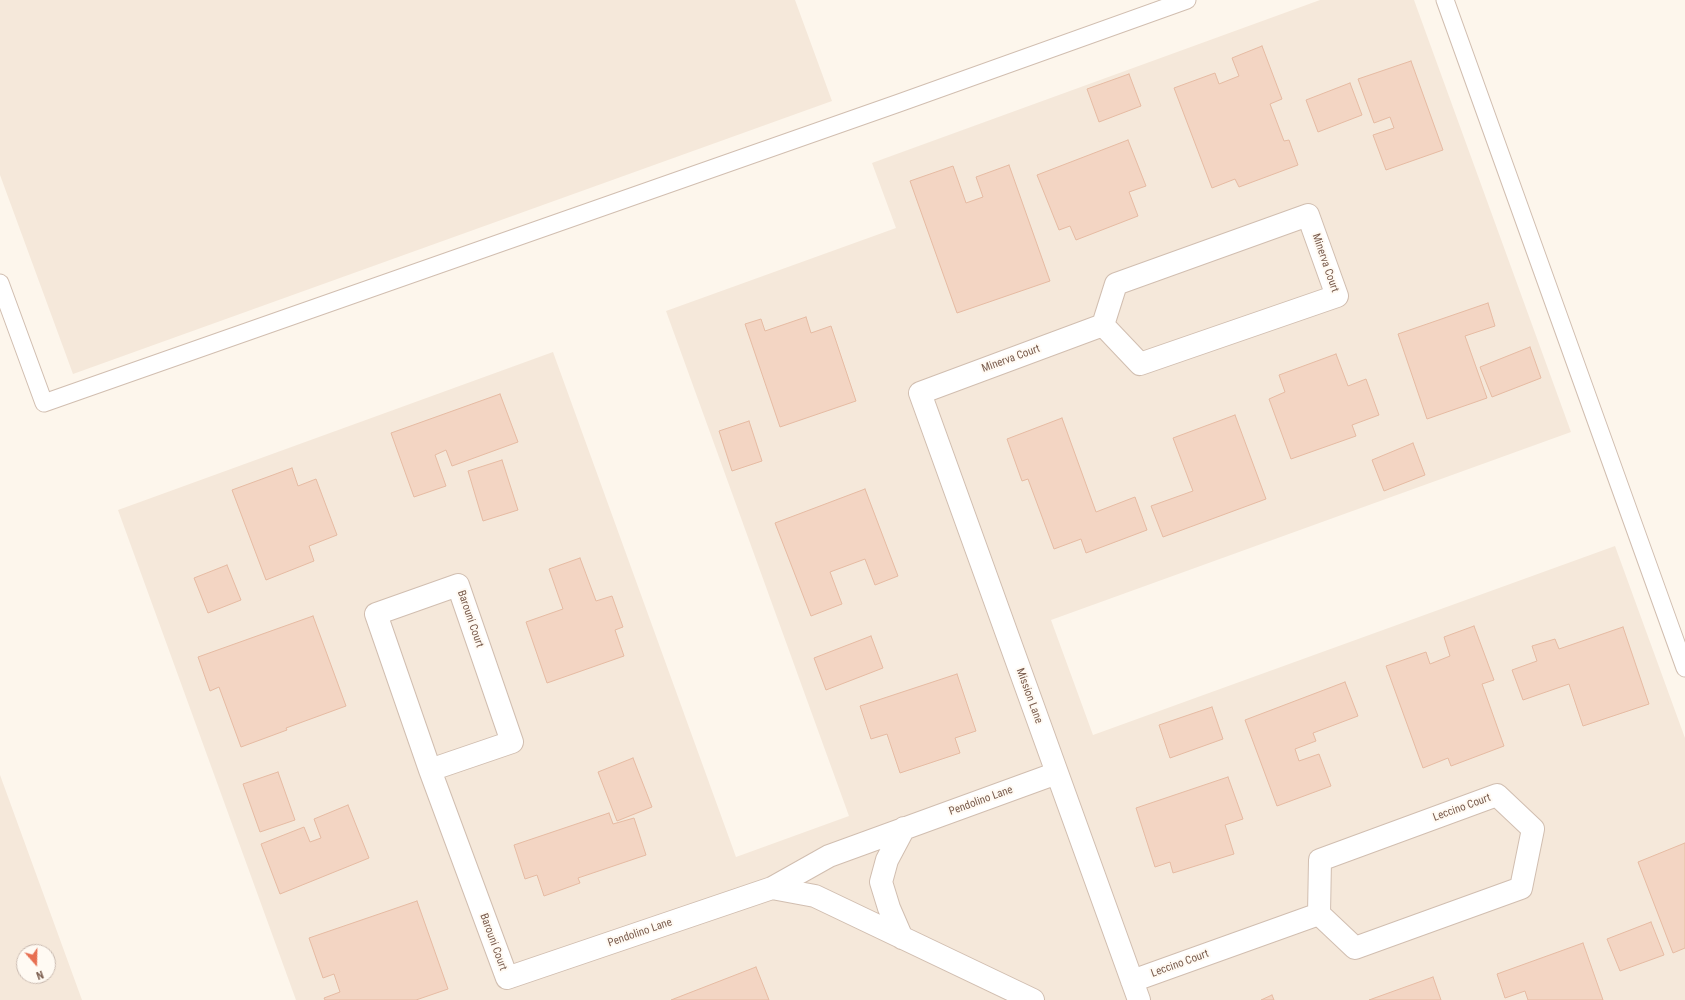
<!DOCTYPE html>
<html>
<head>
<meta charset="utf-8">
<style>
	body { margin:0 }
	#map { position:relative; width:1685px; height:1000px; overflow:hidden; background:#fdf6ec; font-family:"Roboto Condensed",sans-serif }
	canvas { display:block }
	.north { position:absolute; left:16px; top:944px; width:40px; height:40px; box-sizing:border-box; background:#fffaf3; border:1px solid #cabbb1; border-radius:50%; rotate:160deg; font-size:11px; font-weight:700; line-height:16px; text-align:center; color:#7a5c4d }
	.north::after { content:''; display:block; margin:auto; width:14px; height:18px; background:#e76f51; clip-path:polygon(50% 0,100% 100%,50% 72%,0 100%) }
</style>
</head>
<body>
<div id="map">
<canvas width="1685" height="1000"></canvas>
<div class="north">N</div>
</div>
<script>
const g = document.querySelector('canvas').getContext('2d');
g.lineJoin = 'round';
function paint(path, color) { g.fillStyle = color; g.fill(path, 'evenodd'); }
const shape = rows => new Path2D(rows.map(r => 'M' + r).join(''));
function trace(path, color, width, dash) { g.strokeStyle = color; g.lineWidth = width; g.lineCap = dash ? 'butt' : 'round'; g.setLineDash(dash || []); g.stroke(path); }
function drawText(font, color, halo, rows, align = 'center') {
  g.font = font + ' "Roboto Condensed",sans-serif'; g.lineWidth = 4; g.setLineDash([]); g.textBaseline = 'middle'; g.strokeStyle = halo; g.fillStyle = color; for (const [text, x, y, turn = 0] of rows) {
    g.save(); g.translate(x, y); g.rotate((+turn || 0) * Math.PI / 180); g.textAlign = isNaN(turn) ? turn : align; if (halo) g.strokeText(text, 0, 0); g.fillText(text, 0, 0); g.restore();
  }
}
paint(shape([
	[0,0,795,0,832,101,73,374,0,175],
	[1320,0,1414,0,1571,432,1051,620,1093,735,1615,546,1685,738,1685,1000,296,1000,118,510,553,352,736,857,849,816,666,311,896,228,872,163],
	[0,775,82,1000,0,1000],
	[24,952,48,952,48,976,24,976]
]), '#f5e8da');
const building = shape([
	[1262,46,1282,99,1270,104,1284,141,1289,140,1298,165,1239,187,1235,179,1212,188,1174,88,1215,73,1219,84,1239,76,1232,58,1262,46],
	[1411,61,1443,150,1386,170,1373,135,1394,128,1390,117,1374,123,1358,79,1411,61],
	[1129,74,1141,106,1099,122,1087,89,1129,74],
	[1350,83,1362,115,1318,132,1306,100,1350,83],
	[1128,140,1146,186,1129,192,1138,216,1076,240,1070,226,1059,230,1037,175,1128,140],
	[1009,165,1050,281,957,313,910,181,953,166,966,203,983,197,976,177,1009,165],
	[1488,303,1495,326,1465,336,1487,398,1427,419,1398,334,1488,303],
	[806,317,811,333,831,326,856,401,780,427,745,324,761,319,765,331,806,317],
	[1530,347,1541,378,1492,397,1480,367,1530,347],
	[1336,354,1348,386,1366,379,1379,415,1352,425,1356,436,1291,459,1269,399,1285,392,1279,375,1336,354],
	[500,394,518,442,452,466,446,450,435,455,446,486,414,497,391,433,500,394],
	[1235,415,1266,499,1163,537,1151,506,1193,491,1173,438,1235,415],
	[1062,418,1096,512,1135,497,1147,530,1086,553,1081,539,1054,549,1028,479,1022,481,1007,439,1062,418],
	[749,421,762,461,732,471,719,431,749,421],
	[1413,443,1425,475,1384,491,1372,460,1413,443],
	[502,460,518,510,483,521,468,471,502,460],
	[292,468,298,486,316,479,337,535,309,546,314,561,266,580,232,490,292,468],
	[865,489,898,576,875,585,865,559,830,572,842,604,811,616,775,523,865,489],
	[580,558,596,601,612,596,623,627,615,630,624,656,547,683,526,622,563,609,549,569,580,558],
	[227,565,241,600,208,613,194,578,227,565],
	[313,616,346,706,286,728,287,730,241,747,219,687,210,691,198,657,313,616],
	[1474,626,1494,680,1482,684,1504,746,1451,766,1448,758,1423,768,1386,666,1426,652,1430,664,1450,656,1444,637,1474,626],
	[1623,627,1649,704,1583,726,1569,684,1523,700,1512,670,1537,661,1532,646,1555,639,1559,649,1623,627],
	[871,636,883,668,826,690,814,658,871,636],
	[957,674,976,731,955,738,960,753,900,773,887,734,871,739,860,706,957,674],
	[1345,682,1358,716,1313,733,1316,741,1295,749,1299,761,1319,754,1331,786,1277,806,1245,720,1345,682],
	[1212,707,1223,739,1170,758,1159,725,1212,707],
	[633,758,652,807,617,821,598,772,633,758],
	[278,772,295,820,260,832,243,784,278,772],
	[1228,777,1243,819,1225,825,1234,854,1173,873,1170,862,1155,867,1136,808,1228,777],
	[348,805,369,858,280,894,261,844,304,827,310,842,321,838,314,819,348,805],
	[609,813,613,824,634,818,646,855,578,878,580,883,544,896,537,875,525,879,514,845,609,813],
	[1685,843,1685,948,1673,953,1638,862,1685,843],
	[417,901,448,989,416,1000,325,1000,324,998,340,992,334,974,323,978,309,938,417,901],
	[1651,922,1664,955,1620,971,1607,939,1651,922],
	[1583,943,1603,1000,1528,1000,1525,991,1505,998,1497,974,1583,943],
	[756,967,769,1000,671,1000,756,967],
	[1433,977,1441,1000,1369,1000,1433,977],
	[1272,995,1274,1000,1261,1000,1272,995]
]);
paint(building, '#f3d5c3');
trace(building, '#e6bba3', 1);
const service = shape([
	[1445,0,1685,668],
	[0,283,44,403,899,103,1187,0]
]);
const minor = shape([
	[1103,325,1140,364,1337,296,1308,215,1116,284,1103,325,920,393,1139,1000],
	[430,770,376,614,458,585,512,742,430,770,507,978,772,888,829,856,1057,773],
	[772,888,815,896,1033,1000],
	[902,938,889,908,881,882,887,860,904,828],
	[1132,981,1319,914,1320,860,1497,795,1533,829,1521,888,1355,948,1319,914]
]);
trace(service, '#d1beb0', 19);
trace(minor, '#d1beb0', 24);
trace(service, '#fff', 17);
trace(minor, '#fff', 22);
drawText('11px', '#7a5c4d', '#fffaf3', [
	["Minerva Court",1325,263,71],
	["Minerva Court",1011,359,-20],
	["Barouni Court",470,619,71],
	["Mission Lane",1029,696,70],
	["Pendolino Lane",981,801,-20],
	["Leccino Court",1462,808,-20],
	["Pendolino Lane",640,933,-19],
	["Barouni Court",493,942,70],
	["Leccino Court",1180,964,-20]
]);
</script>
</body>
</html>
